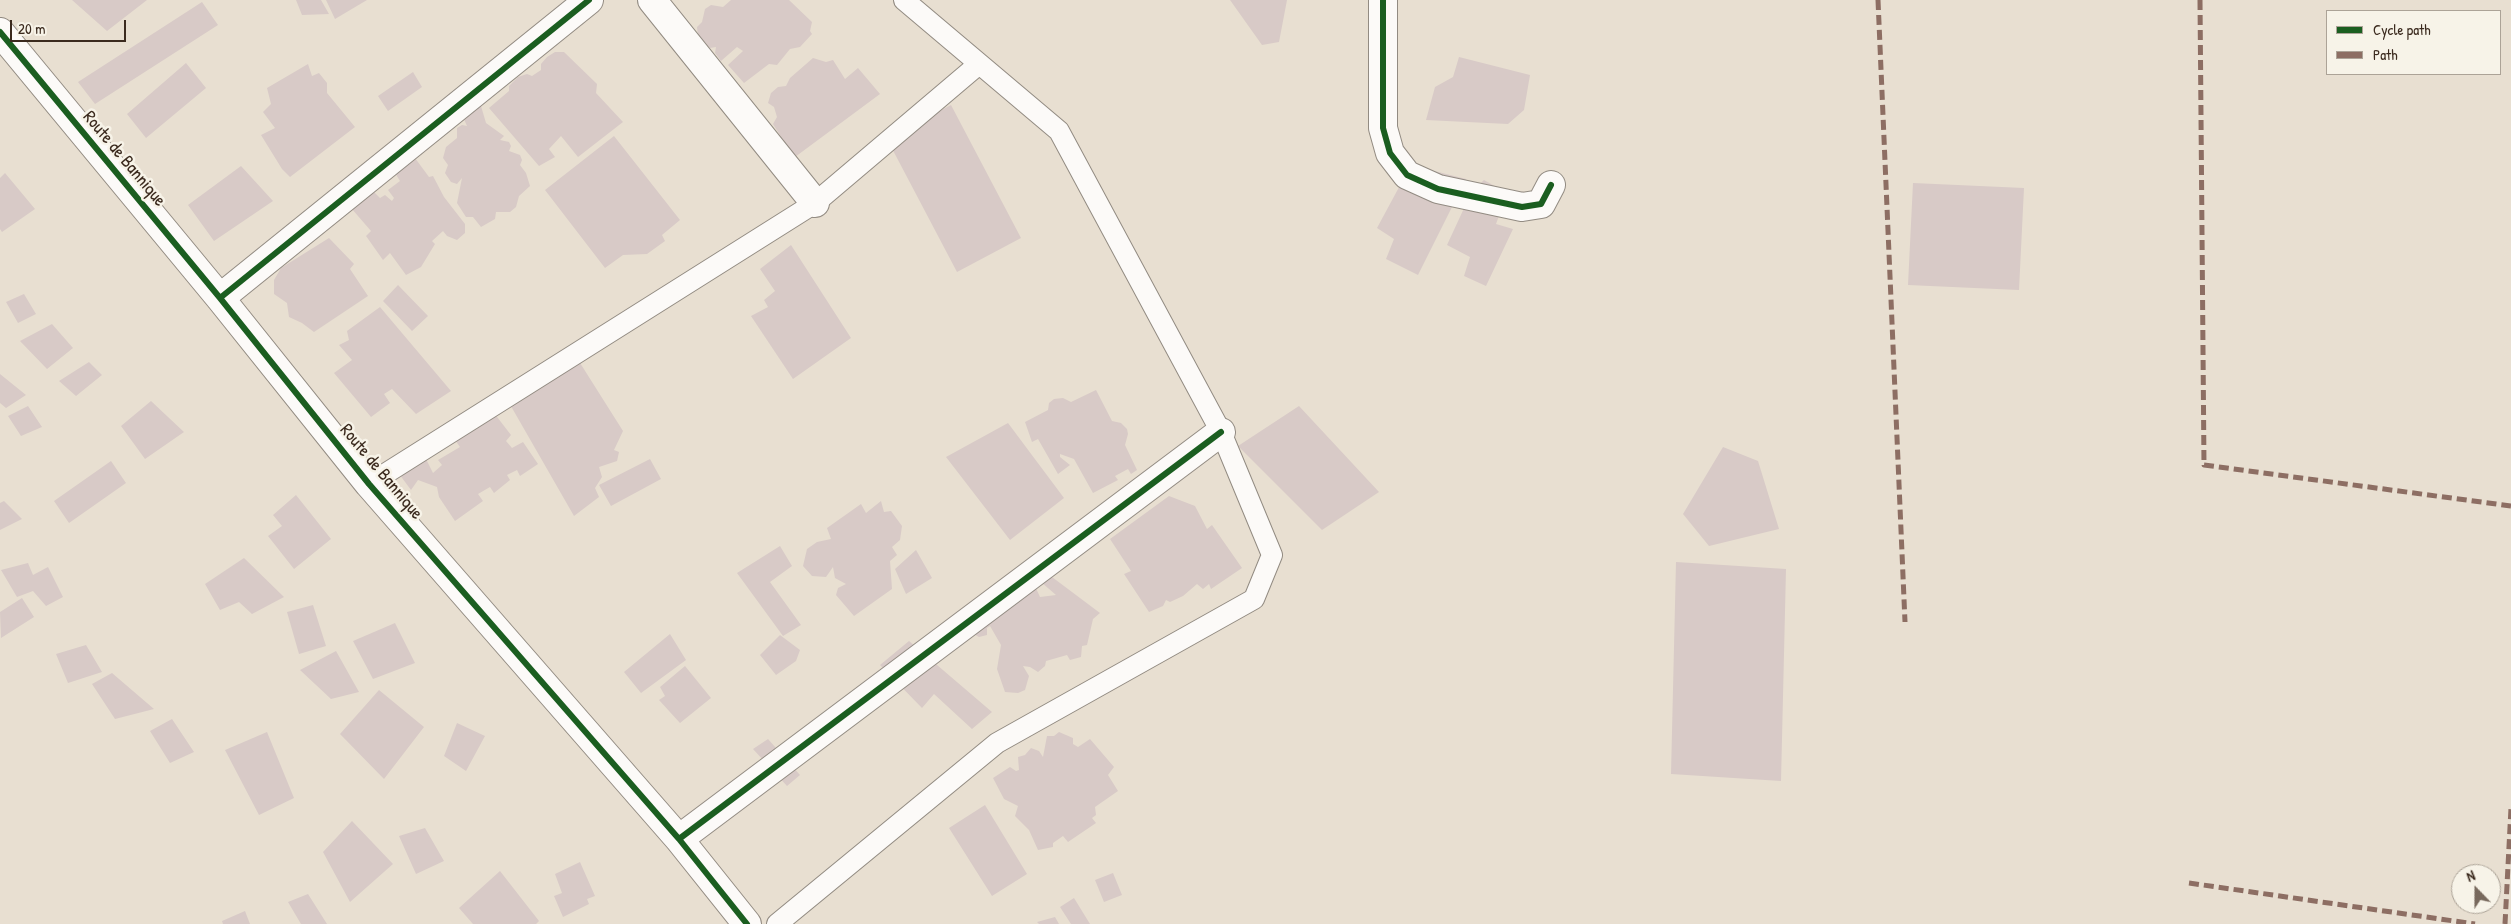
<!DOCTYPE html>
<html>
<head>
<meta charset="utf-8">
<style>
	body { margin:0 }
	#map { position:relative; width:2511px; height:924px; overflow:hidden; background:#e8dfd1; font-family:"Patrick Hand",sans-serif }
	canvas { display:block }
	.legend { position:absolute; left:2326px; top:10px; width:175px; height:65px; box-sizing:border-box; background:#f7f3e8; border:1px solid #aca397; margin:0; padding:6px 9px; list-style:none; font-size:15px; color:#3b2a1e }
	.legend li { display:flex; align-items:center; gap:10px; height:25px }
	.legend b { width:25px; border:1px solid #aca397 }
	.north { position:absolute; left:2451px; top:864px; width:50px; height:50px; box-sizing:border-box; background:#f7f3e8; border:1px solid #aca397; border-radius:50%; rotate:338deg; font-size:14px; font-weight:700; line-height:20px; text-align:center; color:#3b2a1e }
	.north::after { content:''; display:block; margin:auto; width:18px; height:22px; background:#78695d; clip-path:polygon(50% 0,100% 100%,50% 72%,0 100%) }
	.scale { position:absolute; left:10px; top:20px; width:116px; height:22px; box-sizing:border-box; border:2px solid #3b2a1e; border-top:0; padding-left:6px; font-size:15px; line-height:18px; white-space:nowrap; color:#3b2a1e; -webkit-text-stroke:4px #f7f3e8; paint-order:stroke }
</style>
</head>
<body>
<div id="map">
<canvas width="2511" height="924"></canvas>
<ul class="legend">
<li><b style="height:6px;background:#1b5e20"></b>Cycle path</li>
<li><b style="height:6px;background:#8d6e63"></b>Path</li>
</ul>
<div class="north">N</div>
<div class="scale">20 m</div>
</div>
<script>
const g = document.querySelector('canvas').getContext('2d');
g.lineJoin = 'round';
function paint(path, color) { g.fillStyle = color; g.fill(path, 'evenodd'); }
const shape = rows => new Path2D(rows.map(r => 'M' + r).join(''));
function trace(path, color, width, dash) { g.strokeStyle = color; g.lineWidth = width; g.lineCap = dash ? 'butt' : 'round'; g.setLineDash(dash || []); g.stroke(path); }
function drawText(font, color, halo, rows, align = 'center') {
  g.font = font + ' "Patrick Hand",sans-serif'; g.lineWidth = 5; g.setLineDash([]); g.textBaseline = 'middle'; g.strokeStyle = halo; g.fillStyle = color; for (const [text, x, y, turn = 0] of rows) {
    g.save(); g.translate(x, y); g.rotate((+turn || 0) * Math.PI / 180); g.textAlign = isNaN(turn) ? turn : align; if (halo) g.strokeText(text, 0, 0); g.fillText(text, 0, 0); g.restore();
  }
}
paint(shape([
	[72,0,147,0,107,31],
	[296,0,321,0,329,14,302,15],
	[326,0,367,0,335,19],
	[731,0,789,0,812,22,810,31,812,34,800,47,790,49,777,65,769,64,744,83,728,65,743,51,737,47,721,61,715,53,716,47,710,48,698,37,697,27,702,22,705,9,711,5,723,7],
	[1230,0,1287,0,1279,42,1262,45],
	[202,2,218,25,95,104,78,82],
	[555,52,564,52,597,84,596,93,623,122,578,157,561,136,549,149,555,157,539,166,489,108,509,91,509,86,518,77,527,74,532,76,541,70,541,64,547,57],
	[1459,57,1530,75,1524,110,1508,124,1426,120,1435,87,1453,77],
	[813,58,826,62,833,60,845,79,858,68,880,94,795,157,783,148,786,145,773,124,777,117,774,107,768,103,771,93,778,87,786,86,790,78],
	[186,63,206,88,146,138,127,114],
	[308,64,312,76,319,73,327,83,327,93,355,127,290,177,282,169,261,135,275,128,263,112,271,104,267,88],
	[413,72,422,87,388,111,378,96],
	[951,105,1021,238,957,272,887,139],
	[481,106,486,123,504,136,500,140,509,142,511,146,509,151,520,155,522,160,520,165,526,173,530,186,519,196,516,207,510,212,496,212,495,219,481,227,473,217,466,217,457,203,462,178,457,184,451,182,445,173,448,165,443,158,446,147,457,138,457,128,462,125,467,126,463,117],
	[614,136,680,220,662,235,665,241,647,254,623,255,605,268,545,190],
	[415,158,429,177,433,176,444,197,465,224,465,233,457,240,447,236,443,231,432,241,435,244,421,267,406,275,390,253,383,260,366,236,371,231,345,201,367,185,380,198,385,195,392,201,394,198,388,190,400,181,395,173],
	[1411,165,1466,179,1418,275,1386,259,1394,239,1377,228],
	[241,166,273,201,214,241,188,205],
	[5,173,35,209,2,232,0,229,0,178],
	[1484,180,1507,193,1496,224,1513,229,1486,286,1464,276,1470,257,1447,245,1472,191],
	[1913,183,2024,188,2019,290,1908,285],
	[329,238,354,264,350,269,368,296,314,332,302,323,289,317,287,303,274,294,274,280,281,268],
	[791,245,851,338,793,379,751,316,768,307,764,300,775,291,760,269],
	[398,285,428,316,412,331,383,301],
	[24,294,36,314,18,323,6,302],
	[380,307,451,391,416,414,392,389,384,394,390,403,371,417,334,373,352,360,339,345,349,340,347,331],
	[52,324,73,348,47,369,20,341],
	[575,355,623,431,614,450,619,452,617,461,599,467,602,477,595,488,599,497,574,516,504,394],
	[89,362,102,375,76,396,59,381],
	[0,374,26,395,6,408,0,403],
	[1096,390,1112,421,1121,423,1127,429,1128,434,1125,445,1137,470,1131,474,1128,469,1115,476,1118,480,1093,493,1074,459,1060,454,1060,457,1070,465,1058,474,1038,439,1032,442,1025,422,1048,410,1049,403,1054,399,1063,398,1071,402],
	[151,401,184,432,145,459,121,426],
	[28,406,42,427,21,436,8,416],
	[1299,406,1379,492,1322,530,1238,446],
	[494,413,511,435,506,441,512,448,523,442,538,464,520,476,517,470,507,475,510,480,494,493,490,487,478,494,483,501,455,521,439,497,437,487,418,480,411,490,391,463,421,449,433,473,442,465,438,460,460,447,455,440],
	[1008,423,1064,498,1010,540,946,457],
	[1723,447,1758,461,1779,529,1709,546,1683,514],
	[650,459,661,479,611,506,599,485],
	[111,461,126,483,69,523,54,501],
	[296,495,331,539,294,569,268,536,282,526,273,515],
	[1169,496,1195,506,1207,529,1212,525,1242,568,1211,589,1209,584,1203,589,1197,584,1183,596,1170,602,1166,600,1163,606,1149,612,1124,574,1131,571,1110,539],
	[4,501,22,519,0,530,0,503],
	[881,501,884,512,891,511,902,526,900,540,892,547,897,555,890,561,892,589,854,616,836,595,838,588,846,584,835,578,833,567,826,577,812,576,803,566,807,549,817,542,831,539,827,528,861,504,866,513],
	[780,546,792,566,770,582,801,625,783,636,737,573],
	[916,550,932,578,906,594,895,569],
	[244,558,284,597,252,614,239,602,220,610,205,584],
	[1676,562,1786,569,1781,781,1671,774],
	[28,563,33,575,48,567,63,597,46,606,33,591,17,597,1,570],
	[1048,574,1100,613,1093,619,1087,645,1082,646,1081,657,1070,660,1067,655,1046,661,1045,666,1038,672,1030,667,1023,666,1029,676,1025,690,1018,693,1005,692,997,669,1001,645,990,626,987,628,987,635,979,637,969,631,1035,586,1040,597,1056,595,1041,582],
	[22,598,34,617,1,638,0,612],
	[313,605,326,646,299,654,287,612],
	[395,623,415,663,373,679,353,641],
	[670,634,686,660,641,693,624,672],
	[780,635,800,650,796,661,776,675,760,655],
	[909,641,992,712,972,729,934,694,922,708,880,665],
	[86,645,102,672,68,683,56,654],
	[336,651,359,692,331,699,300,670],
	[685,666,711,698,680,723,659,700,665,696,660,687],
	[112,673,154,709,115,719,92,684],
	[379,690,424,727,384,779,340,734],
	[172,719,194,752,170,763,150,731],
	[457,723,485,736,466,771,444,756],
	[267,732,294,798,259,815,225,750],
	[1059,732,1073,738,1073,744,1078,747,1090,739,1114,767,1108,775,1118,791,1095,807,1096,815,1092,818,1096,823,1068,842,1063,836,1053,843,1053,847,1038,850,1029,830,1015,816,1018,806,1004,799,993,778,1010,767,1016,771,1019,770,1018,757,1025,755,1031,748,1039,751,1043,757,1047,736,1054,736],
	[768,739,800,775,787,786,753,749],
	[985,805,1027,874,992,896,949,828],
	[352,821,393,864,350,902,323,852],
	[425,828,444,861,416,874,399,836],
	[580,862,595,896,587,899,589,904,563,917,554,896,562,893,555,874],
	[500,871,539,921,536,924,473,924,459,908],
	[1113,873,1122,895,1104,902,1095,880],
	[308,894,327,924,301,924,288,902],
	[1074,898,1090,924,1071,924,1060,907],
	[245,911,250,924,223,924,222,921],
	[1055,917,1059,924,1039,924,1037,922]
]), '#d8cac7');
const lane = shape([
	[369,484,815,203,979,64],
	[777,924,997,743,1254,599,1272,555,1221,432,1059,131,904,0]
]);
const street = shape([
	[652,0,815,203],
	[1383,0,1383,128,1390,153,1407,175,1438,189,1522,207,1541,204,1551,185],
	[0,32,220,298,369,484,679,839,747,924],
	[220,298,589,0],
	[679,839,1221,432]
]);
trace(lane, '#928b82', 22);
trace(street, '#928b82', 30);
trace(lane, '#fcfaf8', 20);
trace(street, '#fcfaf8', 28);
trace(shape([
	[1878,0,1905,622],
	[2200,0,2204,465,2511,506],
	[2189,883,2475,924],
	[2505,924,2511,808]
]), '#8d6e63', 5, [10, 5]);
trace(shape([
	[1383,0,1383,128,1390,153,1407,175,1438,189,1522,207,1541,204,1551,185],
	[0,32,220,298,369,484,679,839,747,924],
	[220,298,589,0],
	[679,839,1221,432]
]), '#1b5e20', 6);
drawText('18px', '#3b2a1e', '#f7f3e8', [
	["Route de Bannique",124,159,50],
	["Route de Bannique",381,472,50]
]);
</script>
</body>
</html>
